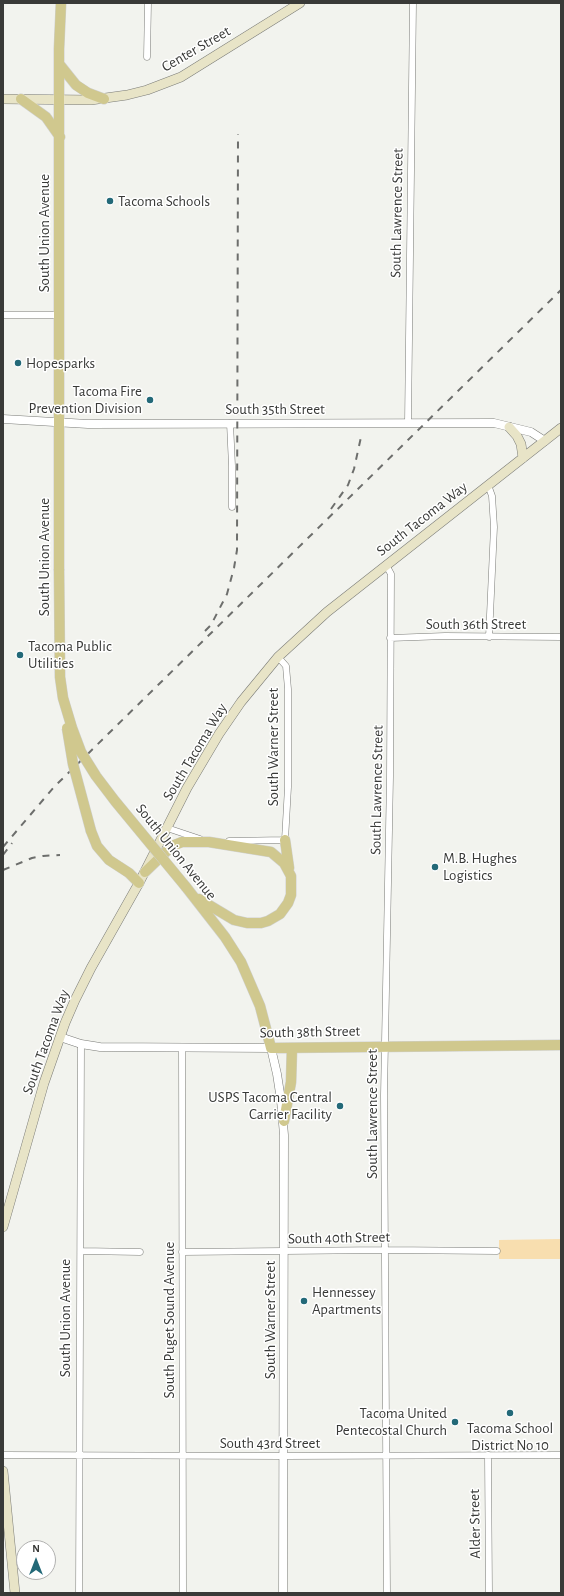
<!DOCTYPE html>
<html>
<head>
<meta charset="utf-8">
<style>
	body { margin:0 }
	#map { position:relative; width:564px; height:1596px; overflow:hidden; background:#f2f3ee; font-family:"Alegreya Sans",sans-serif }
	canvas { display:block }
	.frame { position:absolute; inset:0; border:4px solid #393a38; pointer-events:none }
	.north { position:absolute; left:16px; top:1540px; width:40px; height:40px; box-sizing:border-box; background:#fff; border:1px solid #b0b0af; border-radius:50%; rotate:0deg; font-size:11px; font-weight:700; line-height:16px; text-align:center; color:#393a38 }
	.north::after { content:''; display:block; margin:auto; width:14px; height:18px; background:#236978; clip-path:polygon(50% 0,100% 100%,50% 72%,0 100%) }
</style>
</head>
<body>
<div id="map">
<canvas width="564" height="1596"></canvas>
<div class="frame"></div>
<div class="north">N</div>
</div>
<script>
const g = document.querySelector('canvas').getContext('2d');
g.lineJoin = 'round';
function paint(path, color) { g.fillStyle = color; g.fill(path, 'evenodd'); }
const shape = rows => new Path2D(rows.map(r => 'M' + r).join(''));
function trace(path, color, width, dash) { g.strokeStyle = color; g.lineWidth = width; g.lineCap = dash ? 'butt' : 'round'; g.setLineDash(dash || []); g.stroke(path); }
function drawText(font, color, halo, rows, align = 'center') {
  g.font = font + ' "Alegreya Sans",sans-serif'; g.lineWidth = 3; g.setLineDash([]); g.textBaseline = 'middle'; g.strokeStyle = halo; g.fillStyle = color; for (const [text, x, y, turn = 0] of rows) {
    g.save(); g.translate(x, y); g.rotate((+turn || 0) * Math.PI / 180); g.textAlign = isNaN(turn) ? turn : align; if (halo) g.strokeText(text, 0, 0); g.fillText(text, 0, 0); g.restore();
  }
}
paint(shape([
	[561,1239,561,1259,499,1259,499,1240]
]), '#f8deaf');
const minor = shape([
	[147,57,148,3],
	[3,315,59,315],
	[230,423,232,466,232,507],
	[408,423,413,3],
	[488,485,492,496,494,527,489,637],
	[386,565,391,574,390,777,384,1095,387,1593],
	[390,638,445,636,561,637],
	[167,828,200,839],
	[229,841,285,840,288,787,288,689,286,666,278,657],
	[182,1047,183,1593],
	[81,1251,140,1252],
	[182,1252,385,1250,497,1251],
	[3,1455,283,1456,561,1455],
	[488,1455,489,1593],
	[79,1593,81,1044]
]);
const tertiary = shape([
	[3,419,88,424,494,423,531,432,545,441],
	[60,1037,81,1044,100,1047,271,1048,277,1074,281,1100,284,1135,283,1593]
]);
const secondary = shape([
	[3,99,91,100,127,95,147,90,181,77,300,3],
	[509,427,517,436,521,444,523,458],
	[3,1227,44,1083,65,1023,75,1000,91,968,139,883,187,788,219,734,241,702,278,657,327,612,561,428],
	[3,1471,15,1593]
]);
const primary = shape([
	[60,65,76,85,88,93,104,99],
	[21,99,46,117,60,137],
	[59,569,59,49,61,3],
	[91,831,97,846,109,860,129,873,139,883],
	[285,840,289,868],
	[145,872,172,846,182,842,209,842,271,852,284,863,291,876,291,895,288,903,280,914,268,921,261,923,247,923,234,920,199,899],
	[186,887,225,937,241,962,260,1006,271,1048,561,1045],
	[284,1121,291,1082,292,1048]
]);
trace(minor, '#7a7b77', 7);
trace(tertiary, '#7a7b77', 9);
trace(secondary, '#7a7b77', 10);
trace(primary, '#cfd0cf', 11);
trace(minor, '#fff', 6);
trace(tertiary, '#fff', 8);
trace(secondary, '#e8e4c7', 9);
trace(primary, '#d0c88e', 10);
trace(shape([
	[331,509,348,485,354,469,361,437],
	[205,631,211,625,227,594,234,568,237,550,238,134],
	[3,847,54,787,561,290],
	[3,855,12,843],
	[3,870,32,858,43,856,60,855]
]), '#6d6e6c', 2, [7, 7]);
const primaryBridge = shape([
	[59,569,60,677,63,698,72,728,81,752,96,776,115,801,186,887],
	[67,728,73,764,91,831]
]);
trace(primaryBridge, '#cfd0cf', 11, []);
trace(primaryBridge, '#d0c88e', 10);
for (const [x, y, r, color] of [
	[110,201,4,"#236978"],
	[18,363,4,"#236978"],
	[150,400,4,"#236978"],
	[20,655,4,"#236978"],
	[435,867,4,"#236978"],
	[340,1106,4,"#236978"],
	[304,1301,4,"#236978"],
	[510,1413,4,"#236978"],
	[455,1422,4,"#236978"]
]) { const dot = new Path2D(); dot.arc(x, y, r, 0, 2 * Math.PI); g.fillStyle = color; g.fill(dot); trace(dot, '#fff', 1.5); }
drawText('15px', '#393a38', '#fff', [
	["Center Street",196,49,-30],
	["South Lawrence Street",397,213,-89],
	["South Union Avenue",44,233,-90],
	["South 35th Street",275,409],
	["South Tacoma Way",422,519,-38],
	["South Union Avenue",44,557,-90],
	["South 36th Street",476,624],
	["South Warner Street",273,747,-90],
	["South Tacoma Way",195,752,-59],
	["South Lawrence Street",377,790,-89],
	["South Union Avenue",176,852,51],
	["South 38th Street",310,1032,-1],
	["South Tacoma Way",46,1042,-70],
	["South Lawrence Street",372,1114,-90],
	["South 40th Street",339,1238,-1],
	["South Union Avenue",65,1318,-90],
	["South Puget Sound Avenue",169,1320,-90],
	["South Warner Street",270,1320,-90],
	["South 43rd Street",270,1443],
	["Alder Street",475,1524,-91]
]);
drawText('15px', '#393a38', '#fff', [
	["Tacoma Schools",118,201],
	["Hopesparks",26,363],
	["Tacoma Fire",142,391,"right"],
	["Prevention Division",142,408,"right"],
	["Tacoma Public",28,646],
	["Utilities",28,663],
	["M.B. Hughes",443,858],
	["Logistics",443,875],
	["USPS Tacoma Central",332,1097,"right"],
	["Carrier Facility",332,1114,"right"],
	["Hennessey",312,1292],
	["Apartments",312,1309],
	["Tacoma United",447,1413,"right"],
	["Pentecostal Church",447,1430,"right"],
	["Tacoma School",510,1428,"center"],
	["District No 10",510,1445,"center"]
], 'left');
</script>
</body>
</html>
